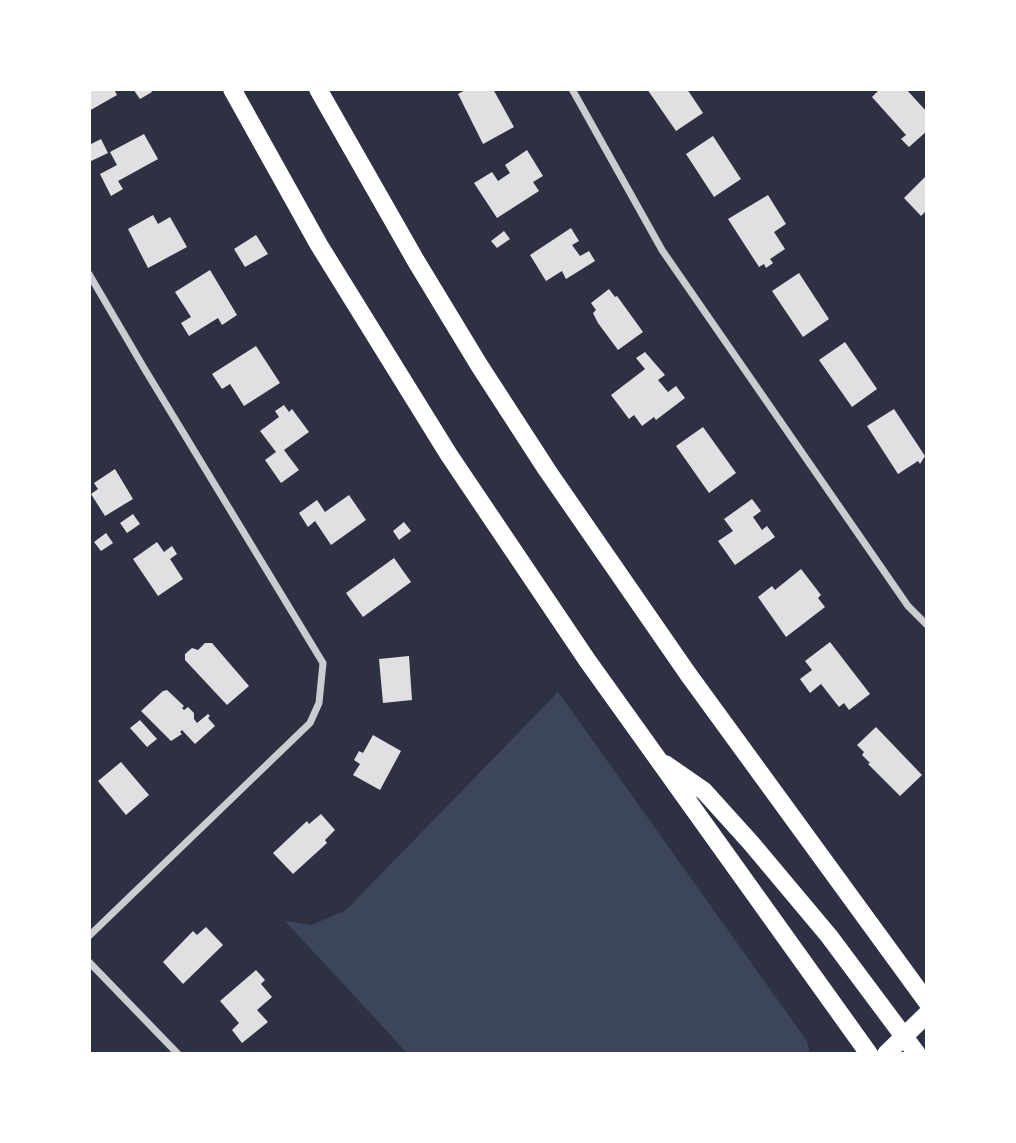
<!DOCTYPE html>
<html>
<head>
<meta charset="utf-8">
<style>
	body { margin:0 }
	#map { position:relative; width:1016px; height:1143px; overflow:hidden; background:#2d3142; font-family:Raleway,sans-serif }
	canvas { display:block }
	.frame { position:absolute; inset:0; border:91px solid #fff; pointer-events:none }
</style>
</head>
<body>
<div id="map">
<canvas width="1016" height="1143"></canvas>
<div class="frame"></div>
</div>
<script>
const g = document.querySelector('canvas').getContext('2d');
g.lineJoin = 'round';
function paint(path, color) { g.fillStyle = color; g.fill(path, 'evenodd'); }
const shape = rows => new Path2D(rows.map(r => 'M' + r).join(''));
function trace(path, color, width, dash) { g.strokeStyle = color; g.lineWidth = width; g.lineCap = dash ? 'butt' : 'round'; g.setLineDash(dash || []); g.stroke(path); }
paint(shape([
	[558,692,807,1041,810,1054,408,1054,285,921,312,925,346,910]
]), '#3c4559');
paint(shape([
	[89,89,114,89,117,95,89,111],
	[133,89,150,89,152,92,140,99],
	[467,89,493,89,514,127,483,144,458,94],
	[647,89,687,89,703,113,676,131],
	[880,89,906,89,927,112,927,131,909,147,901,139,906,135,872,97],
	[144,134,158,159,118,181,123,189,111,196,100,174,117,165,110,152],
	[713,136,741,179,714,197,686,154],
	[101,139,108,153,89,162,89,145],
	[527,150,543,176,533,182,539,191,497,218,474,183,492,172,498,181,510,173,505,165],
	[927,175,927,210,921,216,904,198],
	[768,195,786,224,774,232,785,249,770,259,773,263,766,268,764,264,759,267,728,219],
	[153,215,158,224,170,217,187,247,148,268,128,229],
	[571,228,579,241,572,245,580,256,589,251,595,261,566,279,562,271,546,281,530,255],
	[504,231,510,239,497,248,491,241],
	[256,235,268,254,245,267,234,249],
	[210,270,237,315,222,325,218,318,189,336,181,323,191,317,175,292],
	[799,273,829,319,803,337,772,291],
	[609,289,615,297,617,296,643,332,618,350,598,323,593,313,596,310,591,303],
	[845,342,877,389,852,407,819,360],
	[256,346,280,383,244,406,230,384,222,389,212,374],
	[645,352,665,375,658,380,668,392,676,386,685,398,656,420,654,417,642,426,634,415,629,419,611,395,645,369,636,358],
	[284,405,289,412,292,409,309,432,284,450,299,470,281,483,265,460,276,452,260,431,279,417,275,411],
	[894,409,925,456,920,464,918,461,898,474,867,426],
	[703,427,736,473,709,493,676,446],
	[115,469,133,499,105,516,91,494,98,489,94,483],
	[349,495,366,520,331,545,315,521,308,527,299,513,317,500,325,512],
	[752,499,761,511,753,517,762,530,767,526,775,537,735,565,718,541,733,531,724,519],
	[133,514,140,524,127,533,120,523],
	[404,522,411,531,399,540,393,531],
	[106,533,113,543,101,551,94,542],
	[157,542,164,552,172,546,177,554,170,559,183,579,158,596,133,559],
	[394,558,411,582,363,617,346,593],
	[801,569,821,595,818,598,825,607,786,637,758,597,772,586,775,590],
	[830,642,870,694,849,710,844,703,839,707,821,684,810,693,800,679,812,670,805,661],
	[205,643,212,643,249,686,227,705,185,660,185,654,192,648,198,650],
	[409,656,412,700,383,703,379,659],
	[167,690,184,706,182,708,184,710,188,707,194,713,194,719,197,723,208,714,210,716,208,718,215,726,195,744,182,730,180,732,182,734,171,741,141,711,163,691],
	[140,720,157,739,147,747,130,728],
	[876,727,922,775,900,796,868,764,870,763,862,755,864,752,857,745],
	[373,735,401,751,380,790,353,775,360,764,354,760,359,751,363,753],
	[121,762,149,795,126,815,98,781],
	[321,814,335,830,325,840,327,843,293,874,273,853,307,821,309,824],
	[206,927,223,945,183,984,163,962,193,931,197,935],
	[256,970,265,980,261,984,272,997,257,1010,268,1022,242,1043,232,1030,239,1023,220,1001]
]), '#e0e0e3');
trace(shape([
	[572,89,662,250,908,606,927,625],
	[89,274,144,368,323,663,319,703,310,723,89,936],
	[89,962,178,1054]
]), '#caccd0', 7);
trace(shape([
	[232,89,319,245,449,455,587,660,869,1054],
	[318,89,416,261,479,365,547,470,688,674,927,1002],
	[665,764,704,791,751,843,829,936,917,1054],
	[886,1054,927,1014]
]), '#fff', 18);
</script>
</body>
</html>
